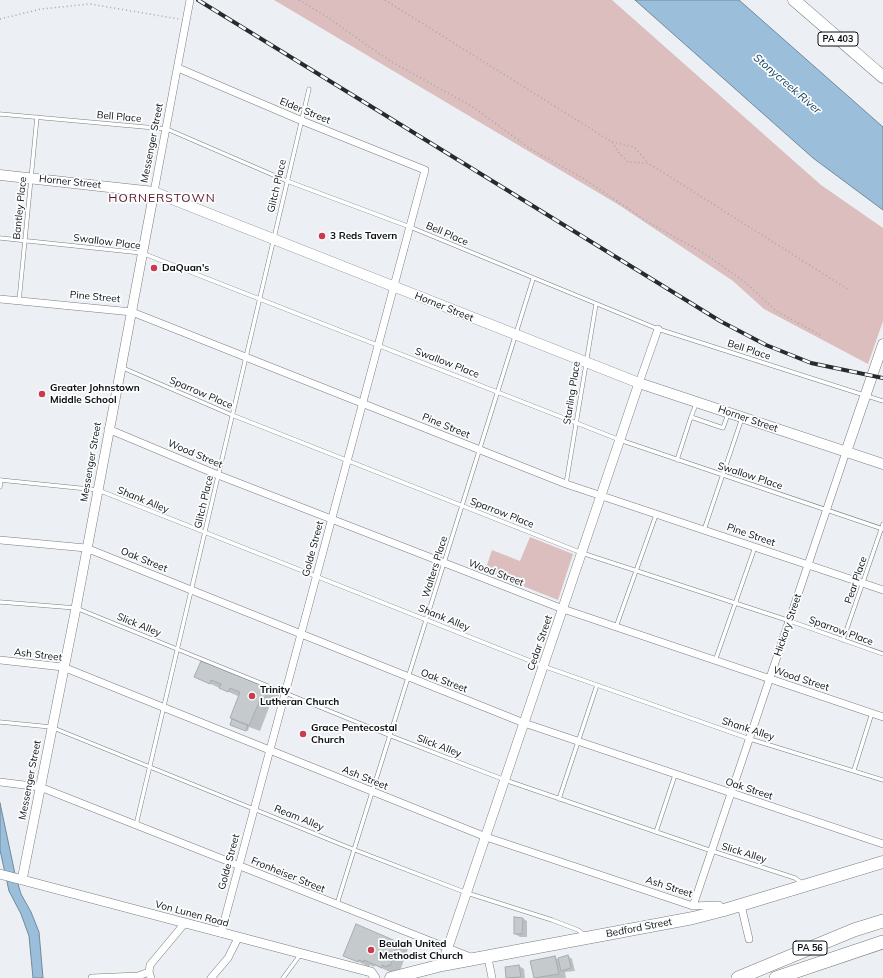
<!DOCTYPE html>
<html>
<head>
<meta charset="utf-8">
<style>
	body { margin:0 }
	canvas { display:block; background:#ecf0f4 }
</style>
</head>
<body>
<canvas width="883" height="978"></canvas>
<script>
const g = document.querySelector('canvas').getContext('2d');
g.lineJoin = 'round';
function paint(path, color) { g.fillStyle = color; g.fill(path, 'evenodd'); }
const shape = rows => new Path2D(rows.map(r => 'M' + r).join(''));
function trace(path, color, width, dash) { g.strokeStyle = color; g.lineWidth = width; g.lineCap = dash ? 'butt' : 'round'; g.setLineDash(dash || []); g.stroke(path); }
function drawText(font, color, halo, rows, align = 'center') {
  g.font = font + ' Mulish,sans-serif'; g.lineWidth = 3.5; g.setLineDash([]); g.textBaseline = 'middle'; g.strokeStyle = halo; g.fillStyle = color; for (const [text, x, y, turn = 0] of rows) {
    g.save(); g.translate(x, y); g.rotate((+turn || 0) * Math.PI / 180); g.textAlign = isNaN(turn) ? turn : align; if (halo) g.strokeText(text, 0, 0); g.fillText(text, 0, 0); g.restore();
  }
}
paint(shape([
	[274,0,612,0,821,185,883,228,883,321,868,364,764,309,733,281,619,205],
	[530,537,573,554,558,600,485,571,492,550,520,561]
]), '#dcbebe');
const water = shape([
	[635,0,739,0,883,127,883,210,813,158,635,0],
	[0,803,15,874,21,894,31,912,39,932,43,978,33,978,29,936,21,914,9,891,0,850,0,803]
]);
paint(water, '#9bbeda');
trace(water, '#708a9d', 1);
paint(shape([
	[201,662,269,689,279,695,274,707,270,705,260,731,249,727,248,731,231,724,240,697,195,677],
	[522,918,527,921,527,937,520,937,515,934],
	[397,943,408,949,400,971,398,972,393,971,392,973,375,965,374,967,370,965,369,967,345,955],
	[568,956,572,959,575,971,565,972,566,978,535,978,555,957,559,960],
	[519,966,524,969,525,978,507,978,506,968]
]), '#0003');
const building = shape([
	[201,661,269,688,264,701,260,700,249,726,230,718,240,692,230,688,228,692,219,688,221,684,211,680,210,684,194,677,201,661],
	[232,719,248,725,246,731,230,725,232,719],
	[514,917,523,918,522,934,514,934,514,917],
	[356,924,398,942,390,966,388,965,387,967,382,965,382,968,364,960,363,962,359,960,358,962,343,956,356,924],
	[568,955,571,968,561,971,558,958,568,955],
	[555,956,559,974,534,978,530,961,555,956],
	[519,965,521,977,506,978,505,967,519,965]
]);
paint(building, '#c5cacd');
trace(building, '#a8acb0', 1);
const service = shape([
	[0,114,167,129,287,181,410,227,658,329,883,401],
	[0,238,142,253,620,440,883,529],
	[19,301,37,117],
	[123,368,232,415,582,553,790,621,883,654],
	[696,404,691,417,723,428,728,414],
	[677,460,691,417],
	[0,480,98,490,543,666,750,739,883,780],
	[566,484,596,304],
	[0,487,1,480],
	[704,530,742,418],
	[0,602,76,608,391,736,505,780,706,849,795,878,803,884],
	[616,627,656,515],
	[843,640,883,524],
	[715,661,755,547],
	[0,722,51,727,355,850,467,893,552,920,578,930,585,935],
	[854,770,872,713],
	[559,799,597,685],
	[136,825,309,89],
	[656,832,675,775],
	[337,904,533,279],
	[283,978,300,955]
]);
const minor = shape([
	[178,68,300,120,425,170,221,933],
	[154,192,190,0],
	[0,299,132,312,566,484,883,590],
	[639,383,658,329],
	[108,429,218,475,563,609,883,717],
	[0,540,86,548,524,723,883,844],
	[0,660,63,667,486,837,693,906,719,905,724,910],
	[0,782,40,787,473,958],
	[741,905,749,939],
	[693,906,846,452],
	[488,958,492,978],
	[92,978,138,976,149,972],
	[151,978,149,972,150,965,185,923],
	[211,978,228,958,238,938]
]);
const tertiary = shape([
	[0,874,371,972,375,978],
	[22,880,76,608,154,192],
	[442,965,639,383]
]);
const secondary = shape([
	[0,175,154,192,639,383,883,464],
	[846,452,883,344]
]);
const primary = shape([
	[794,0,883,77],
	[391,978,442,965,693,918,724,910,883,862]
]);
const motorway = shape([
	[738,978,854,930,883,921],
	[776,978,883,942]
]);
trace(service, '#797d80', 4.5);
trace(minor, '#797d80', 8);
trace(tertiary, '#797d80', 10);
trace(secondary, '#797d80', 11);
trace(primary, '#797d80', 13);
trace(motorway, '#797d80', 14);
trace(shape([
	[299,0,324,15,390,61,473,107,532,150,581,177,651,224,702,252,745,282,776,311,822,336],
	[385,0,612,142,620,154,628,162,648,163,849,290],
	[0,19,41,9,90,4,179,19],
	[612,142,634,147,648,163]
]), '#a3a6a9', 1.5, [1, 3]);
trace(service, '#fff', 3.5);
trace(minor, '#fff', 7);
trace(tertiary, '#fff', 9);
trace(secondary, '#fff', 10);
trace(primary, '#fff', 12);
trace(motorway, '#fff', 13);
const rail = shape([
	[198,0,720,321,766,345,811,363,883,378]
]);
trace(rail, '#282b2c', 4);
trace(rail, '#fbfdfe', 2.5, [8]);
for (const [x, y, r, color] of [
	[322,236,4,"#cb3b50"],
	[154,268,4,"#cb3b50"],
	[42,394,4,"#cb3b50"],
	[252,696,4,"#cb3b50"],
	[303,734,4,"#cb3b50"],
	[371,950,4,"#cb3b50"]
]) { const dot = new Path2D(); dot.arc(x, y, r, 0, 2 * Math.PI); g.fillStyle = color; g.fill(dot); trace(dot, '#fbfdfe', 1.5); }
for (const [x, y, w] of [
	[838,39,40],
	[810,948,34]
]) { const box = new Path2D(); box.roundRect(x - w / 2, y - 7, w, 14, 3); g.fillStyle = '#fbfdfe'; g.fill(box); trace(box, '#0d0f10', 1); }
drawText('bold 9px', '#0d0f10', null, [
	["PA 403",838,39],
	["PA 56",810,948]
]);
drawText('10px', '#0d0f10', '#fbfdfe', [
	["Elder Street",305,111,22],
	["Bell Place",119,117,5],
	["Messenger Street",152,143,-79],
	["Horner Street",70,182,6],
	["Glitch Place",277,186,-77],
	["Bantley Place",20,208,-84],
	["Bell Place",447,234,23],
	["Swallow Place",107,242,7],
	["Pine Street",95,297,5],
	["Horner Street",444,307,22],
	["Bell Place",749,350,18],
	["Swallow Place",447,363,21],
	["Sparrow Place",201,393,23],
	["Starling Place",572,393,-81],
	["Horner Street",748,419,19],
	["Pine Street",446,426,22],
	["Wood Street",195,454,23],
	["Messenger Street",91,462,-80],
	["Swallow Place",750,476,18],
	["Shank Alley",143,500,22],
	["Glitch Place",204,502,-77],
	["Sparrow Place",502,513,21],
	["Pine Street",751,535,19],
	["Golde Street",313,549,-75],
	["Oak Street",144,560,22],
	["Walters Place",435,567,-73],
	["Wood Street",496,573,21],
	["Pear Place",856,580,-71],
	["Shank Alley",444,618,22],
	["Slick Alley",139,625,22],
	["Hickory Street",788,625,-71],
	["Sparrow Place",841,631,20],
	["Cedar Street",540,643,-71],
	["Ash Street",38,655,7],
	["Wood Street",801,679,18],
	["Oak Street",444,681,21],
	["Shank Alley",748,729,18],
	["Slick Alley",439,746,21],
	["Ash Street",365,778,22],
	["Messenger Street",30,780,-79],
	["Oak Street",749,789,18],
	["Ream Alley",299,818,22],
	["Slick Alley",744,853,17],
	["Golde Street",229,862,-75],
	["Fronheiser Street",288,875,22],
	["Ash Street",669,887,18],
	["Von Lunen Road",192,914,15],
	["Bedford Street",639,928,-11]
]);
drawText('bold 10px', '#0d0f10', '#fbfdfe', [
	["3 Reds Tavern",330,236],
	["DaQuan's",162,268],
	["Greater Johnstown",50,388],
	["Middle School",50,400],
	["Trinity",260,690],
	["Lutheran Church",260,702],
	["Grace Pentecostal",311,728],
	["Church",311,740],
	["Beulah United",379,944],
	["Methodist Church",379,956]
], 'left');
drawText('italic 11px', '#0e3a56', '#fbfdfe', [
	["Stonycreek River",787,84,41]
]);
g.letterSpacing = '1px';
drawText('12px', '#5b1620', '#fbfdfe', [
	["HORNERSTOWN",162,198]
]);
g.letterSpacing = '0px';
</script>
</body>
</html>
